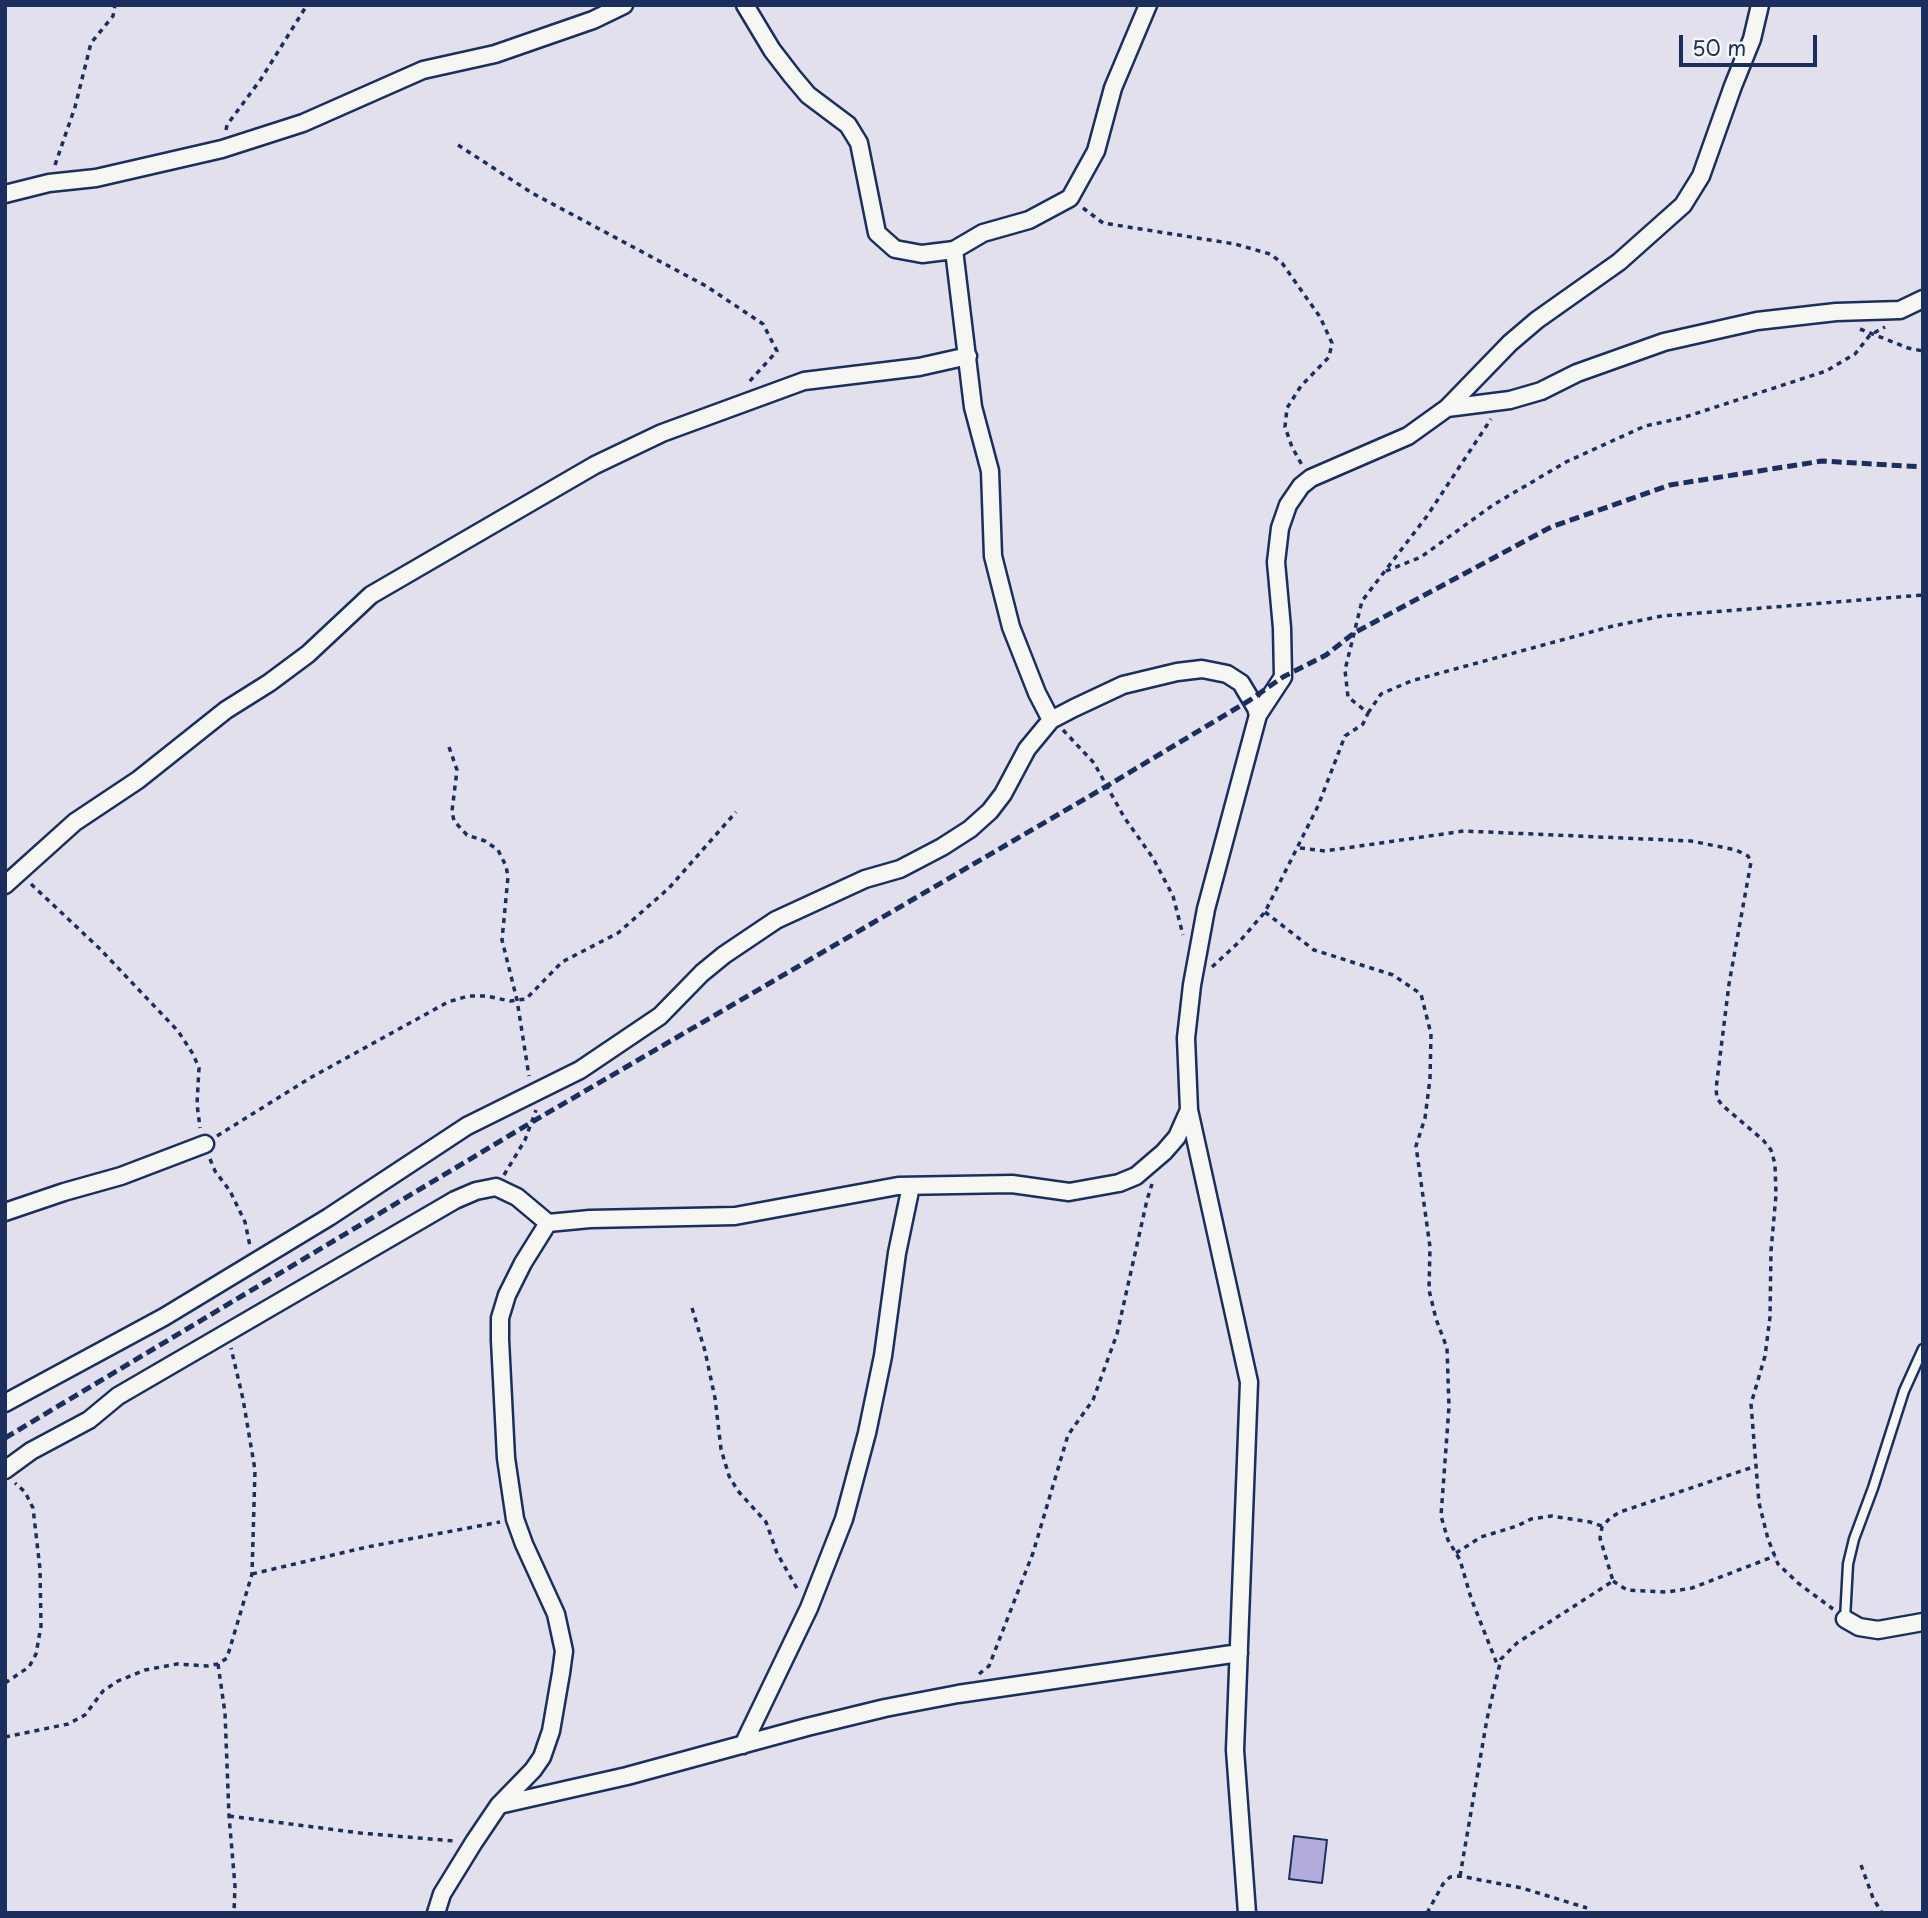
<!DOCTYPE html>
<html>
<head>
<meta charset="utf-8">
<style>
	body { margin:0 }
	#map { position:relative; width:1928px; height:1918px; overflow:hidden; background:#e2e0ec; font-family:"Playpen Sans",sans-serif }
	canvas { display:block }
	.frame { position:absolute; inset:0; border:7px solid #1b2f5e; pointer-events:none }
	.scale { position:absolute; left:1679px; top:35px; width:138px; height:32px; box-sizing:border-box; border:4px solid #1b2f5e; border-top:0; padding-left:9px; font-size:21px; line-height:24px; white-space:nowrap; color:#1b2f5e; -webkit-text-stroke:5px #f6f6f2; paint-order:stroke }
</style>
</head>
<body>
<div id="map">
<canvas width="1928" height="1918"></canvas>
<div class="frame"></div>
<div class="scale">50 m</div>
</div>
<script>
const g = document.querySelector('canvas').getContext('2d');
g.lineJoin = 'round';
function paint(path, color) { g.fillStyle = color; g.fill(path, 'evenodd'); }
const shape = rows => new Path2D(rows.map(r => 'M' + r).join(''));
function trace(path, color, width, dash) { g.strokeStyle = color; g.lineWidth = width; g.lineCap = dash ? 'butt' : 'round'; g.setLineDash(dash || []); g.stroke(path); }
const building = shape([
	[1294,1836,1327,1840,1322,1883,1289,1879,1294,1836]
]);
paint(building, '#b2acdd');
trace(building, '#1b2f5e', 2);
const service = shape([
	[1845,1619,1848,1564,1854,1539,1873,1488,1904,1391,1923,1349]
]);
const minor = shape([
	[745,5,772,50,792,76,808,95,848,125,859,143,877,233,895,249,922,254,954,250,983,233,1029,220,1070,198,1096,151,1113,88,1148,5],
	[5,194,49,183,96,178,222,149,303,123,423,70,495,54,593,20,624,5],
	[954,250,973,407,990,471,993,556,1011,627,1037,693,1051,720],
	[1447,408,1510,400,1541,391,1577,373,1664,342,1757,321,1836,312,1900,310,1923,299],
	[5,885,75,822,138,780,226,710,269,683,308,654,371,595,595,465,662,433,804,381,919,367,968,356],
	[5,1212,64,1192,121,1176,205,1144],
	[5,1403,164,1317,329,1217,467,1126,580,1070,660,1016,702,973,724,955,776,920,865,879,900,869,942,847,970,829,990,811,1003,794,1027,749,1051,720,1074,708,1123,685,1177,672,1202,669,1227,674,1241,683,1256,708,1258,715],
	[5,1470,31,1451,89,1420,118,1396,455,1200,476,1191,496,1187,517,1197,548,1223],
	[1845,1619,1859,1627,1878,1630,1923,1622],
	[743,1745,809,1608,844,1519,867,1433,883,1356,897,1253,911,1186],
	[499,1805,627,1776,807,1727,885,1708,958,1694,1239,1653],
	[436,1913,442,1894,474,1842,499,1805,533,1770,542,1757,551,1731,561,1673,564,1651,556,1614,524,1544,515,1519,506,1458,500,1340,500,1318,507,1295,523,1263,548,1223,590,1219,735,1216,898,1186,1012,1184,1069,1192,1119,1183,1136,1176,1164,1152,1177,1137,1189,1110],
	[1247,1913,1235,1750,1249,1382,1189,1110,1186,1038,1192,985,1206,909,1258,715,1283,677,1282,628,1276,562,1280,528,1288,505,1301,486,1311,478,1408,436,1447,408,1510,343,1537,320,1619,262,1683,205,1701,176,1733,86,1752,39,1760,5]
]);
trace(service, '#1b2f5e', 13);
trace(minor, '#1b2f5e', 21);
trace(shape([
	[226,130,227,125,261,79,307,5],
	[458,145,532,193,706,286,763,324,777,351,749,382],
	[55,165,75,107,91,43,113,16,115,5],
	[1083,208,1103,223,1235,244,1270,254,1282,263,1320,317,1332,343,1329,357,1301,386,1287,408,1285,427,1292,447,1302,465],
	[1860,329,1908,348,1923,351],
	[1386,571,1421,557,1493,505,1566,462,1645,426,1682,418,1826,371,1855,354,1870,335,1885,327],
	[1368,713,1381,694,1411,681,1613,626,1662,616,1923,595],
	[1063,730,1094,763,1124,817,1153,858,1173,896,1183,935],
	[449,747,457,770,452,811,454,821,467,835,485,841,498,850,506,866,508,877,502,940,517,1000,529,1076],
	[1300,848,1325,851,1464,831,1691,841,1736,850,1748,856,1751,862,1729,984,1716,1089,1717,1098,1722,1105,1763,1140,1771,1150,1775,1164,1776,1195,1771,1251,1770,1317,1765,1356,1751,1404,1759,1503,1768,1539,1778,1564,1798,1583,1833,1609],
	[31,884,99,948,178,1031,193,1054,199,1068,197,1104,200,1128],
	[1265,912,1314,950,1393,975,1421,994,1431,1034,1430,1079,1425,1118,1416,1146,1430,1247,1429,1290,1436,1319,1447,1348,1449,1407,1441,1516,1448,1540,1460,1560,1471,1598,1499,1669],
	[1212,967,1239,942,1265,912,1318,806,1345,736,1363,724,1368,713,1348,697,1345,670,1362,601,1427,516,1491,419],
	[217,1136,310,1078,448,1002,468,996,486,996,510,1001,526,999,562,962,618,933,669,888,736,812],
	[210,1159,215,1171,230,1191,245,1222,250,1246],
	[504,1175,525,1140,536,1110],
	[692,1308,705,1351,715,1398,721,1449,729,1476,738,1491,766,1522,777,1553,799,1592],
	[1456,1553,1481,1537,1517,1526,1531,1519,1552,1516,1590,1522,1602,1526],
	[252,1574,367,1547,500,1522],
	[1613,1581,1627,1590,1667,1592,1692,1588,1775,1556],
	[218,1664,225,1713,229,1816,235,1886,234,1913],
	[979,1674,989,1666,1033,1553,1068,1435,1093,1400,1117,1334,1147,1200,1152,1184],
	[5,1683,29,1667,36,1654,41,1626,40,1569,33,1508,25,1492,15,1483],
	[5,1737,68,1724,85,1715,103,1691,118,1681,145,1670,177,1664,207,1666,218,1664,227,1658,252,1574,255,1470,243,1399,231,1348],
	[229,1816,360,1833,454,1841],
	[1861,1865,1873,1898,1882,1913],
	[1460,1876,1487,1719,1501,1659,1517,1643,1613,1581,1600,1538,1602,1527,1610,1518,1620,1512,1756,1466],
	[1427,1913,1443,1884,1450,1877,1460,1876,1522,1888,1587,1908]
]), '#1b2f5e', 3.5, [5, 5]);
trace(service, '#f6f6f2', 8);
trace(minor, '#f6f6f2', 16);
trace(shape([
	[5,1438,532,1122,1107,786,1250,700,1283,677,1326,655,1354,633,1551,527,1670,485,1822,461,1923,467]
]), '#1b2f5e', 5, [10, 5]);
</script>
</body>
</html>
